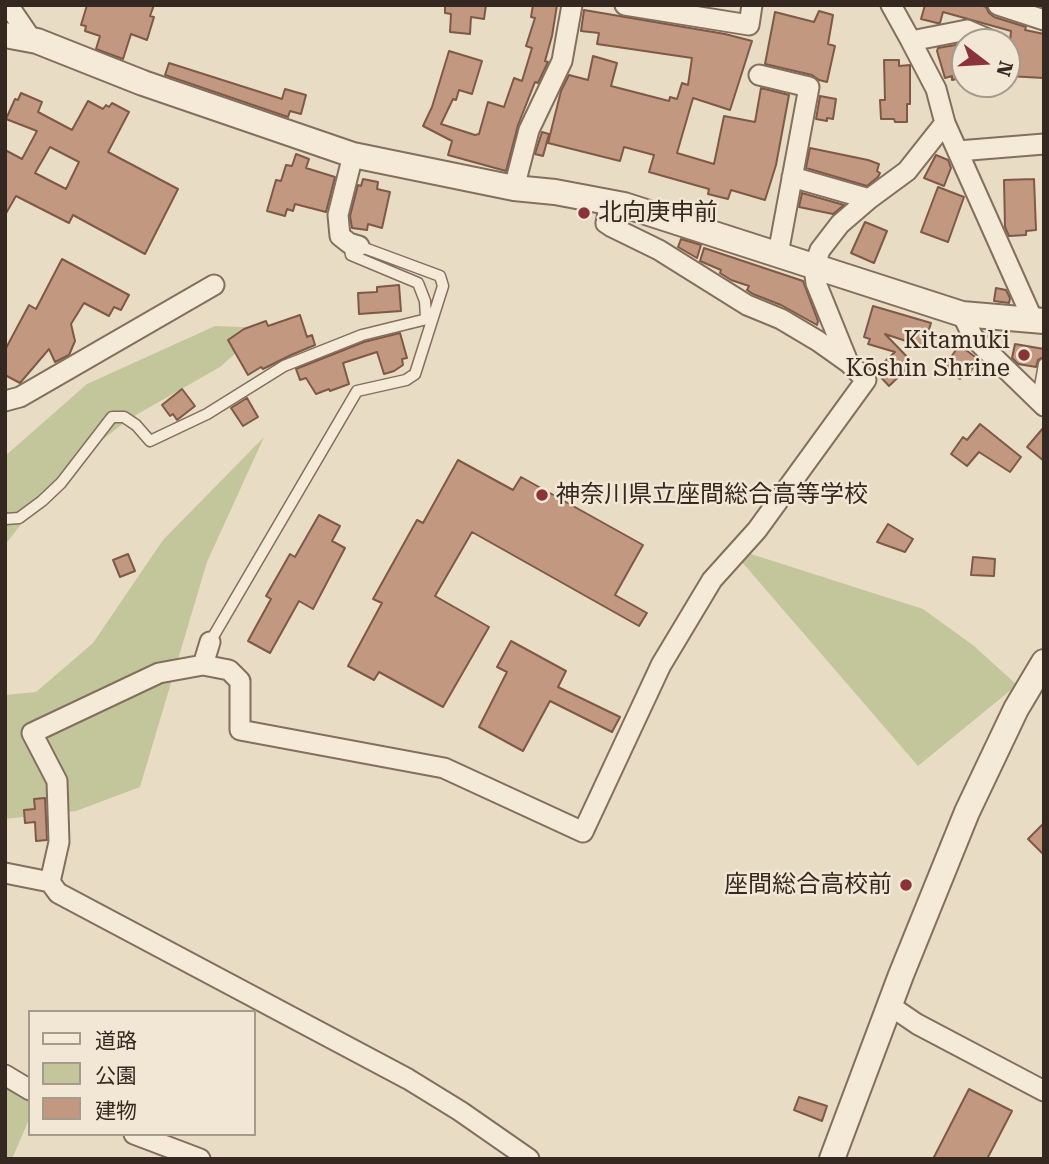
<!DOCTYPE html>
<html>
<head>
<meta charset="utf-8">
<style>
	body { margin:0 }
	#map { position:relative; width:1049px; height:1164px; overflow:hidden; background:#e9dcc5; font-family:"Roboto Serif","Noto Sans JP",serif }
	canvas { display:block }
	.frame { position:absolute; inset:0; border:7px solid #342820; pointer-events:none }
	.legend { position:absolute; left:28px; top:1010px; width:228px; height:126px; box-sizing:border-box; background:#f1e7d4; border:2px solid #a59b8c; margin:0; padding:9px 12px; list-style:none; font-size:21px; color:#342820 }
	.legend li { display:flex; align-items:center; gap:14px; height:35px }
	.legend b { width:35px; border:2px solid #a59b8c }
	.north { position:absolute; left:951px; top:28px; width:70px; height:70px; box-sizing:border-box; background:#f1e7d4; border:2px solid #a59b8c; border-radius:50%; rotate:107deg; font-size:19px; font-weight:700; line-height:28px; text-align:center; color:#342820 }
	.north::after { content:''; display:block; margin:auto; width:24px; height:32px; background:#8a343a; clip-path:polygon(50% 0,100% 100%,50% 72%,0 100%) }
</style>
</head>
<body>
<div id="map">
<canvas width="1049" height="1164"></canvas>
<div class="frame"></div>
<ul class="legend">
<li><b style="height:9px;background:#f5ead8"></b>道路</li>
<li><b style="height:19px;background:#c3c69b"></b>公園</li>
<li><b style="height:19px;background:#c39880"></b>建物</li>
</ul>
<div class="north">N</div>
</div>
<script>
const g = document.querySelector('canvas').getContext('2d');
g.lineJoin = 'round';
function paint(path, color) { g.fillStyle = color; g.fill(path, 'evenodd'); }
const shape = rows => new Path2D(rows.map(r => 'M' + r).join(''));
function trace(path, color, width, dash) { g.strokeStyle = color; g.lineWidth = width; g.lineCap = dash ? 'butt' : 'round'; g.setLineDash(dash || []); g.stroke(path); }
function drawText(font, color, halo, rows, align = 'center') {
  g.font = font + ' "Roboto Serif","Noto Sans JP",serif'; g.lineWidth = 5; g.setLineDash([]); g.textBaseline = 'middle'; g.strokeStyle = halo; g.fillStyle = color; for (const [text, x, y, turn = 0] of rows) {
    g.save(); g.translate(x, y); g.rotate((+turn || 0) * Math.PI / 180); g.textAlign = isNaN(turn) ? turn : align; if (halo) g.strokeText(text, 0, 0); g.fillText(text, 0, 0); g.restore();
  }
}
paint(shape([
	[215,326,264,328,220,367,129,419,63,470,5,545,5,456,87,384],
	[264,437,207,562,140,787,76,811,5,819,5,695,36,692,93,643,163,540],
	[729,547,923,609,974,646,1017,685,918,766],
	[5,1075,30,1090,30,1117,12,1159,5,1159]
]), '#c3c69b');
const building = shape([
	[87,5,154,5,150,16,154,17,147,40,131,34,123,59,96,49,100,36,85,31,86,26,81,25,87,5],
	[445,5,486,5,484,19,471,17,470,34,450,32,451,14,445,13,445,5],
	[533,5,557,5,552,36,545,61,548,62,538,83,535,82,518,125,506,171,448,155,452,141,423,126,432,107,449,51,482,61,472,94,459,90,456,100,453,99,441,124,475,135,479,134,488,102,504,107,514,78,522,81,532,48,526,46,535,18,531,17,533,5],
	[925,5,981,5,986,7,989,13,994,17,1026,27,1025,30,1044,34,1044,78,1007,76,1011,31,943,12,940,23,937,23,921,19,925,5],
	[584,10,725,34,752,41,730,110,693,98,677,153,714,164,724,116,755,122,761,88,789,95,776,165,765,200,731,190,728,199,708,194,709,189,649,172,654,155,624,147,620,161,548,143,561,91,569,75,588,80,593,56,617,63,611,86,669,101,670,97,677,99,682,83,688,85,692,58,597,44,599,33,581,31,584,10],
	[819,11,833,15,828,44,835,46,827,82,819,80,812,75,765,64,775,12,814,22,819,11],
	[961,44,965,77,952,80,952,76,945,78,937,51,938,48,961,44],
	[884,60,899,60,899,66,910,65,910,104,907,104,907,122,895,122,894,119,881,119,880,100,885,100,884,60],
	[169,63,282,99,285,89,306,95,301,114,290,111,288,117,165,75,169,63],
	[21,93,42,102,38,112,72,130,88,101,103,109,106,105,109,107,112,103,129,112,108,152,178,189,145,254,73,215,69,223,16,196,5,215,5,150,22,159,37,131,6,119,15,99,18,100,21,93],
	[50,147,79,162,66,189,35,173,50,147],
	[820,96,836,99,833,119,827,118,827,121,816,119,820,96],
	[542,132,549,134,543,156,535,154,542,132],
	[810,148,868,160,879,164,877,171,880,173,878,177,867,186,806,168,810,148],
	[296,154,309,159,306,168,335,177,326,212,295,204,293,211,287,209,285,216,267,211,276,180,281,181,286,165,292,166,296,154],
	[936,155,948,160,951,168,944,186,924,178,936,155],
	[363,179,378,182,377,189,390,192,382,228,368,224,367,230,352,228,350,216,358,185,361,186,363,179],
	[1034,179,1036,230,1026,231,1026,235,1009,236,1005,227,1004,180,1034,179],
	[938,187,964,197,948,242,921,232,938,187],
	[802,193,844,205,833,214,799,207,802,193],
	[865,222,887,231,874,263,851,253,865,222],
	[681,239,701,245,697,258,678,247,681,239],
	[704,248,803,281,818,321,817,325,781,305,753,294,747,290,749,286,731,280,720,273,721,270,700,261,704,248],
	[62,259,129,295,121,310,114,307,109,316,84,303,71,324,75,341,69,355,55,362,49,349,20,383,5,375,5,350,29,305,36,309,62,259],
	[399,285,401,311,359,314,358,293,377,292,377,287,399,285],
	[996,288,1006,290,1010,298,1009,303,994,301,996,288],
	[873,306,931,323,926,339,924,339,921,346,885,334,913,363,889,386,877,373,882,368,880,366,895,352,868,344,870,339,864,337,873,306],
	[300,315,307,337,312,335,315,345,291,355,263,369,261,367,248,375,228,340,244,329,266,321,268,326,300,315],
	[400,333,407,358,402,359,403,365,394,371,384,374,377,352,343,363,349,384,330,391,329,389,316,394,306,378,300,380,296,369,364,342,400,333],
	[1015,344,1044,349,1044,357,1038,360,1036,367,1018,364,1012,358,1015,344],
	[959,345,978,359,968,376,964,373,960,379,948,371,950,367,946,365,959,345],
	[182,389,195,406,177,420,173,414,170,416,162,405,182,389],
	[247,398,258,417,243,426,231,408,247,398],
	[980,424,1021,457,1010,472,979,452,967,466,951,454,963,437,967,440,980,424],
	[1044,427,1044,461,1027,447,1044,427],
	[458,460,513,490,521,477,643,545,615,595,647,613,639,626,472,532,435,596,489,627,443,707,379,672,374,680,348,666,382,603,373,599,417,520,423,523,458,460],
	[319,515,340,526,332,541,345,548,313,609,299,601,270,653,248,641,271,599,266,596,290,554,295,557,319,515],
	[888,524,913,539,905,552,877,542,888,524],
	[128,554,135,571,120,577,113,560,128,554],
	[973,557,995,559,994,576,971,575,973,557],
	[511,641,566,671,558,687,620,717,612,732,550,701,523,751,479,727,507,672,497,667,511,641],
	[45,798,47,840,36,841,35,822,25,823,24,810,35,809,34,799,45,798],
	[1044,823,1044,855,1028,839,1044,823],
	[969,1089,1012,1111,987,1159,933,1159,969,1089],
	[799,1097,827,1106,822,1121,794,1110,799,1097]
]);
paint(building, '#c39880');
trace(building, '#7e5946', 2);
const service = shape([
	[1038,398,1044,364],
	[5,519,19,518,42,501,61,483,112,417,124,417,136,425,150,441,207,414,284,366,362,335,423,320,426,317,425,301,418,283,351,255,349,243],
	[210,642,357,391,406,380,415,374,443,286,440,276,359,246]
]);
const minor = shape([
	[8,5,32,40],
	[625,5,749,25,752,5],
	[891,5,911,41,967,30,990,40],
	[998,5,1044,20],
	[911,41,936,89,945,123,1033,320],
	[759,75,809,87,778,254],
	[958,151,1044,144],
	[353,155,338,215,340,236,349,243,359,246],
	[792,177,869,199],
	[514,188,529,130,562,61,572,5],
	[962,314,973,337,1044,406],
	[848,362,816,283,814,267,820,250,840,224,869,199,907,171,945,123],
	[5,401,20,397,214,285],
	[203,665,210,642],
	[5,873,50,882,59,842,57,781,32,733,159,673,203,665,229,670,240,681,240,730,444,768,583,832,661,665,712,580,757,530,866,380,849,363,818,341,781,319,747,305,659,250,612,227,606,223,610,202],
	[50,882,58,893,408,1079,460,1111,529,1159],
	[889,1005,917,1024,1044,1091],
	[5,1075,30,1090],
	[134,1134,200,1159]
]);
const tertiary = shape([
	[5,35,37,41,143,83,353,155,514,188,555,192,624,205,962,314,1044,321],
	[832,1159,901,975,967,812,1016,709,1044,662]
]);
trace(service, '#826f5d', 13);
trace(minor, '#826f5d', 23);
trace(tertiary, '#826f5d', 28);
trace(service, '#f5ead8', 10);
trace(minor, '#f5ead8', 19);
trace(tertiary, '#f5ead8', 24);
for (const [x, y, r, color] of [
	[584,213,7,"#8a343a"],
	[1024,355,7,"#8a343a"],
	[542,495,7,"#8a343a"],
	[906,885,7,"#8a343a"]
]) { const dot = new Path2D(); dot.arc(x, y, r, 0, 2 * Math.PI); g.fillStyle = color; g.fill(dot); trace(dot, '#f1e7d4', 2.5); }
drawText('24px', '#342820', '#f1e7d4', [
	["北向庚申前",598,213],
	["Kitamuki",1010,341,"right"],
	["Kōshin Shrine",1010,369,"right"],
	["神奈川県立座間総合高等学校",556,495],
	["座間総合高校前",892,885,"right"]
], 'left');
</script>
</body>
</html>
